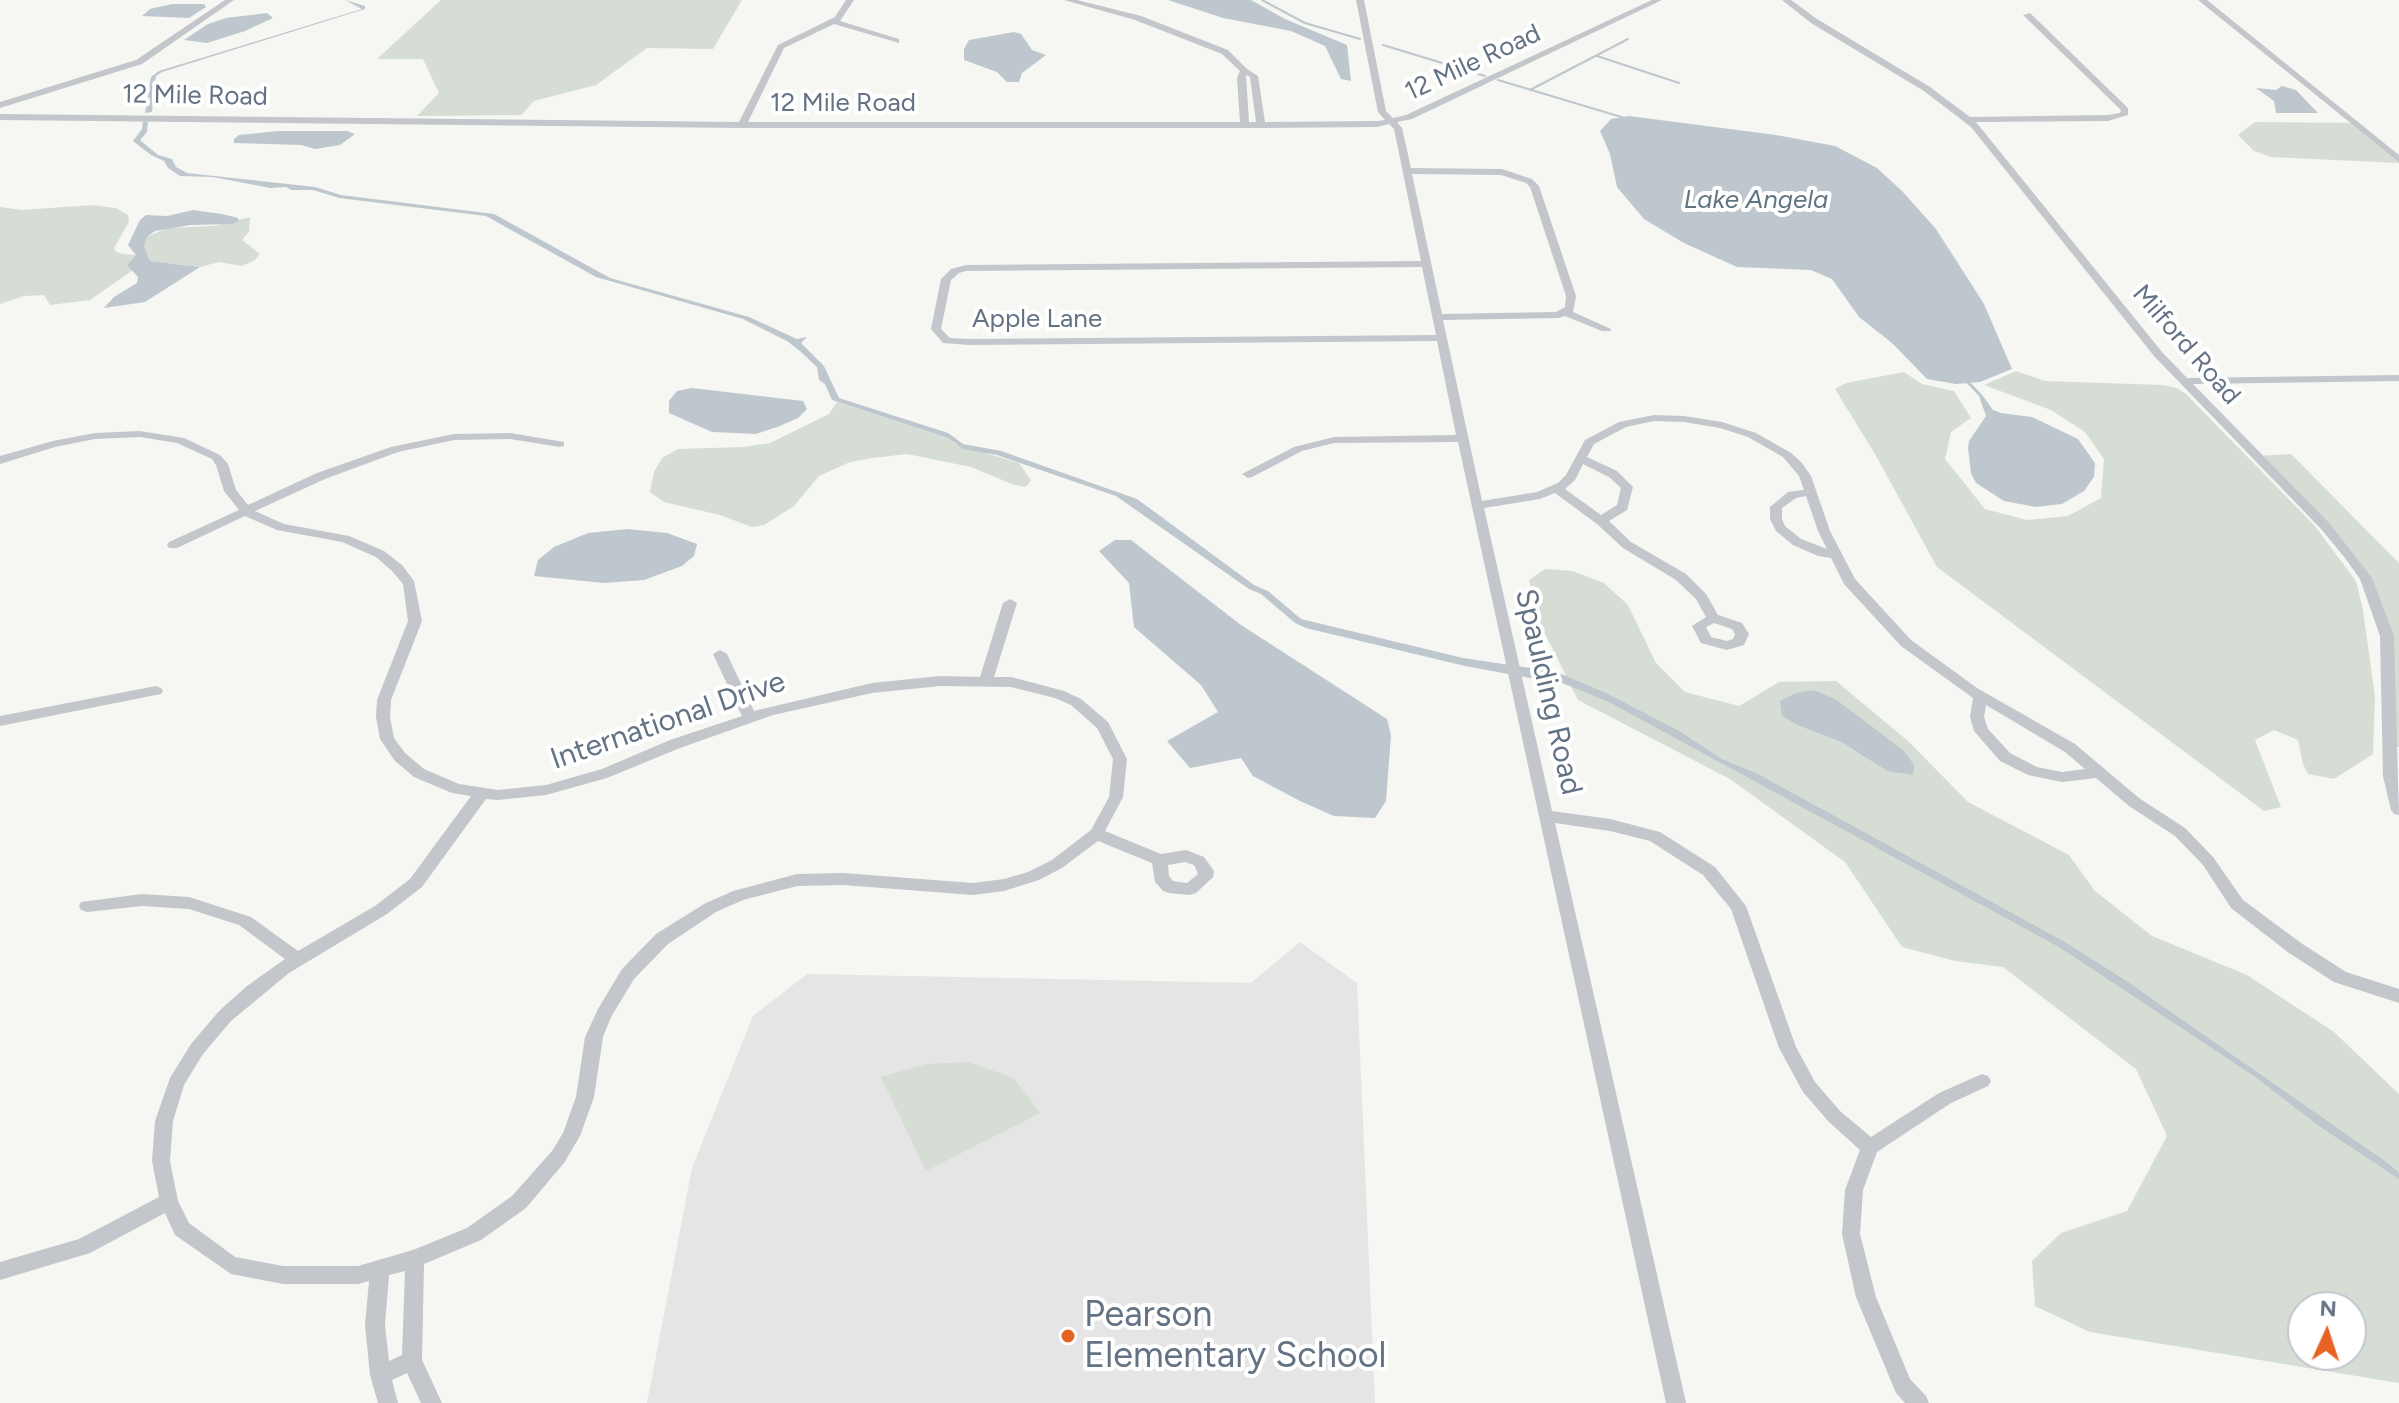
<!DOCTYPE html>
<html>
<head>
<meta charset="utf-8">
<style>
	body { margin:0 }
	#map { position:relative; width:2399px; height:1403px; overflow:hidden; background:#f6f6f3; font-family:Figtree,sans-serif }
	canvas { display:block }
	.north { position:absolute; left:2287px; top:1291px; width:80px; height:80px; box-sizing:border-box; background:#fff; border:2px solid #c1c7ce; border-radius:50%; rotate:3deg; font-size:22px; font-weight:700; line-height:32px; text-align:center; color:#647384 }
	.north::after { content:''; display:block; margin:auto; width:28px; height:36px; background:#e66323; clip-path:polygon(50% 0,100% 100%,50% 72%,0 100%) }
</style>
</head>
<body>
<div id="map">
<canvas width="2399" height="1403"></canvas>
<div class="north">N</div>
</div>
<script>
const g = document.querySelector('canvas').getContext('2d');
g.lineJoin = 'round';
function paint(path, color) { g.fillStyle = color; g.fill(path, 'evenodd'); }
const shape = rows => new Path2D(rows.map(r => 'M' + r).join(''));
function trace(path, color, width, dash) { g.strokeStyle = color; g.lineWidth = width; g.lineCap = dash ? 'butt' : 'round'; g.setLineDash(dash || []); g.stroke(path); }
function drawText(font, color, halo, rows, align = 'center') {
  g.font = font + ' Figtree,sans-serif'; g.lineWidth = 8; g.setLineDash([]); g.textBaseline = 'middle'; g.strokeStyle = halo; g.fillStyle = color; for (const [text, x, y, turn = 0] of rows) {
    g.save(); g.translate(x, y); g.rotate((+turn || 0) * Math.PI / 180); g.textAlign = isNaN(turn) ? turn : align; if (halo) g.strokeText(text, 0, 0); g.fillText(text, 0, 0); g.restore();
  }
}
paint(shape([
	[1300,942,1357,983,1375,1403,647,1403,692,1168,753,1016,807,974,1251,983]
]), '#e4e5e4');
paint(shape([
	[441,0,742,0,713,49,647,48,596,85,534,101,521,115,417,116,439,93,423,59,377,59],
	[2255,122,2355,123,2399,159,2399,163,2271,157,2254,151,2238,135],
	[93,205,116,208,128,215,129,222,114,248,116,252,123,254,136,255,130,262,133,270,90,300,50,305,44,295,24,296,0,304,0,207,22,210],
	[250,217,249,232,242,240,260,254,255,260,242,266,219,262,200,267,150,261,144,246,147,237,167,228,214,226],
	[2016,371,2045,381,2163,385,2177,388,2186,394,2314,525,2356,581,2363,610,2375,697,2373,754,2334,779,2308,774,2303,764,2298,740,2274,730,2255,740,2281,807,2264,811,1937,567,1875,454,1835,389,1846,383,1904,372,1922,384,1954,391,1971,418,1951,432,1945,459,1985,509,2027,520,2068,516,2101,498,2104,459,2085,432,2051,410,1984,385],
	[837,402,948,438,955,444,1019,463,1031,480,1026,487,1012,484,971,467,907,454,873,458,850,462,819,476,794,506,764,525,752,527,720,515,664,502,650,492,654,472,662,458,678,449,743,447,770,443,829,414],
	[2291,454,2399,563,2399,747,2389,747,2387,636,2366,578,2257,456],
	[1545,569,1572,571,1604,583,1628,605,1656,663,1685,692,1739,706,1779,682,1836,681,1908,741,1968,802,2069,855,2095,891,2152,936,2247,975,2334,1032,2399,1094,2399,1383,2090,1332,2035,1306,2032,1261,2061,1233,2127,1211,2167,1136,2136,1069,2003,967,1955,961,1902,947,1845,862,1730,779,1578,700,1538,620,1529,580],
	[1837,700,1868,724,1887,771,1841,742,1797,725],
	[2303,1307,2351,1307,2351,1355,2303,1355],
	[968,1062,1014,1078,1040,1113,926,1171,881,1077,926,1064]
]), '#d6ddd4');
paint(shape([
	[345,0,365,6,365,9,162,72,156,76,152,112,145,113,151,77,159,71,362,9],
	[1168,0,1251,0,1285,19,1347,45,1351,81,1341,79,1325,46,1291,31,1223,18],
	[172,4,204,4,206,7,189,18,142,16,150,9],
	[267,13,273,18,245,31,207,43,184,40,208,24,226,18],
	[1014,32,1021,34,1032,50,1046,55,1022,73,1019,82,1007,82,997,72,964,60,964,49,969,40],
	[2282,86,2296,90,2318,113,2276,113,2274,101,2256,88,2276,90],
	[1629,116,1776,135,1835,146,1877,168,1902,191,1936,229,1984,304,2012,369,1980,382,1956,384,1927,379,1892,343,1859,317,1832,279,1811,270,1737,267,1684,243,1644,219,1617,187,1610,154,1600,131,1611,119],
	[143,120,148,122,147,132,140,140,158,155,172,159,176,167,187,173,315,187,341,195,494,214,610,278,749,317,797,339,807,337,801,343,824,366,839,398,948,433,963,444,1001,451,1137,499,1254,585,1268,591,1301,619,1463,658,1557,672,1608,694,1679,731,1722,759,1756,773,2063,941,2125,980,2389,1164,2399,1173,2399,1179,2319,1126,2254,1076,2059,947,1609,702,1550,678,1530,678,1465,666,1306,628,1295,623,1261,594,1249,589,1116,496,997,455,963,449,948,438,832,400,825,384,819,380,817,367,801,352,787,341,743,319,596,277,486,216,339,198,313,190,291,190,286,187,270,188,213,177,180,176,168,168,164,161,151,155,133,141,142,129],
	[279,131,347,131,355,134,340,145,315,149,301,145,234,143,234,139,239,135],
	[193,210,222,214,238,218,239,221,232,224,190,225,155,231,147,237,144,246,150,261,200,267,145,302,104,308,114,297,137,283,138,277,127,265,136,255,128,245,140,220,146,215,167,216],
	[692,388,803,401,807,409,798,418,780,426,756,434,712,432,669,413,669,401,677,391],
	[1979,396,1983,396,1993,410,2001,413,2032,417,2078,439,2095,463,2094,477,2084,491,2062,504,2036,507,2004,501,1976,483,1971,473,1968,448,1969,441,1986,416],
	[628,529,667,533,697,544,694,556,682,566,644,580,604,583,534,576,538,560,554,547,588,533],
	[1115,540,1131,540,1241,625,1387,719,1391,735,1386,801,1375,818,1334,816,1300,801,1253,776,1241,758,1190,768,1167,741,1218,712,1201,685,1134,627,1129,583,1099,551],
	[1814,690,1837,700,1904,751,1914,765,1913,775,1887,771,1841,742,1797,725,1782,716,1780,701,1796,693]
]), '#bec7cd');
trace(shape([
	[1262,0,1305,23,1360,39],
	[1383,45,1485,76],
	[1597,56,1679,83],
	[1498,80,1628,119],
	[1530,90,1628,39]
]), '#bec7cd', 2);
trace(shape([
	[1966,380,1981,396]
]), '#bec7cd', 3);
paint(shape([
	[225,0,234,0,142,64,0,108,0,102,136,60,225,0],
	[846,0,854,0,840,21,899,39,899,43,834,24,784,48,748,122,1240,122,1237,78,1240,71,1222,54,1135,20,1064,0,1077,0,1141,16,1228,50,1247,69,1258,76,1265,122,1377,121,1385,120,1378,112,1356,0,1364,0,1386,111,1393,118,1406,115,1652,0,1662,0,1412,119,1397,122,1402,128,1411,168,1502,169,1532,179,1539,186,1576,296,1573,312,1611,329,1610,331,1602,331,1565,316,1558,318,1443,320,1482,501,1537,492,1558,483,1566,475,1585,440,1619,422,1654,415,1684,416,1722,422,1756,433,1791,453,1802,463,1811,476,1830,531,1855,579,1911,640,1977,688,2075,744,2139,798,2185,828,2213,857,2243,900,2301,943,2346,972,2399,989,2399,1003,2334,982,2289,953,2231,908,2203,865,2175,836,2129,806,2096,778,2062,782,2028,775,2000,761,1974,731,1970,717,1973,698,1901,646,1844,584,1831,558,1818,556,1793,545,1776,531,1770,519,1770,507,1788,492,1804,490,1799,476,1783,457,1748,437,1720,428,1684,422,1654,421,1626,427,1594,444,1587,457,1617,471,1633,487,1627,510,1609,521,1631,542,1686,574,1706,594,1718,615,1742,623,1749,634,1744,645,1727,650,1701,643,1692,626,1706,617,1696,599,1676,580,1623,548,1597,524,1555,493,1540,499,1484,508,1552,811,1610,819,1660,832,1715,867,1746,906,1796,1047,1815,1082,1840,1111,1871,1137,1939,1093,1982,1074,1988,1076,1991,1081,1988,1086,1951,1103,1877,1152,1863,1190,1860,1234,1876,1297,1910,1379,1926,1396,1929,1403,1905,1403,1896,1393,1856,1297,1842,1234,1845,1190,1860,1150,1828,1121,1803,1092,1779,1048,1731,909,1703,875,1650,841,1610,831,1555,823,1686,1403,1666,1403,1458,442,1334,443,1302,451,1252,477,1248,478,1242,474,1294,447,1334,437,1456,435,1437,341,969,345,943,343,931,329,941,279,951,269,966,265,1421,261,1394,129,1389,124,1377,127,1261,128,742,128,0,120,0,114,739,122,778,45,835,17,846,0],
	[1246,75,1250,77,1256,122,1249,122,1246,75],
	[1412,174,1501,175,1526,183,1530,187,1566,296,1565,307,1556,312,1442,314,1412,174],
	[1422,267,1436,335,969,339,950,338,941,329,951,280,959,273,966,271,1422,267],
	[1583,464,1609,477,1621,488,1617,505,1601,515,1565,489,1575,480,1583,464],
	[1806,496,1818,531,1827,549,1801,539,1785,526,1782,519,1782,508,1796,498,1806,496],
	[1714,623,1732,629,1735,634,1733,639,1727,641,1711,637,1706,627,1714,623],
	[1986,705,2065,752,2085,769,2062,772,2037,767,2010,753,1988,729,1984,717,1986,705],
	[1782,0,1791,0,1817,19,1930,87,1970,117,2108,115,2120,113,2121,110,2023,15,2030,13,2128,108,2128,115,2108,121,1976,122,2162,352,2187,378,2399,375,2399,381,2193,384,2330,524,2372,578,2394,636,2399,815,2394,814,2391,810,2383,776,2380,636,2360,579,2345,558,2322,530,2154,356,1971,127,1924,91,1811,23,1782,0],
	[2198,0,2207,0,2399,155,2399,162,2198,0],
	[140,431,184,438,220,455,228,464,236,490,248,505,317,473,391,447,454,434,510,433,564,442,564,446,560,447,510,439,454,440,398,452,325,479,255,511,284,524,349,536,384,551,402,565,414,581,422,621,391,700,390,717,394,738,405,753,424,769,459,784,498,790,546,785,602,769,670,740,742,716,713,654,720,650,727,654,754,711,872,683,940,676,980,677,1003,603,1010,599,1017,603,994,677,1011,677,1064,691,1081,699,1108,722,1127,759,1123,797,1105,831,1161,854,1186,850,1204,857,1214,871,1213,877,1196,893,1190,895,1169,893,1163,891,1155,882,1152,863,1098,841,1062,868,1039,880,1004,891,973,895,843,885,797,886,743,900,716,912,668,944,634,979,611,1017,603,1037,594,1097,580,1136,564,1163,526,1208,481,1240,424,1264,422,1360,442,1403,421,1403,407,1373,392,1380,398,1403,378,1403,370,1375,365,1325,369,1281,358,1284,283,1284,231,1274,175,1235,165,1213,90,1253,0,1280,0,1262,79,1239,159,1197,152,1161,155,1121,170,1078,191,1044,219,1011,247,986,285,959,239,925,189,909,142,906,87,912,81,910,79,906,81,902,142,894,189,897,251,917,298,951,375,906,410,879,471,796,452,793,414,777,395,761,380,739,376,717,377,700,408,621,403,584,392,571,376,557,342,542,277,530,245,516,177,548,169,548,167,545,169,542,239,510,224,491,216,465,212,459,177,443,140,437,95,439,55,447,0,464,0,456,53,441,95,433,140,431],
	[940,686,1011,687,1055,698,1071,705,1097,728,1113,759,1109,797,1091,830,1052,860,1028,872,1004,879,973,883,843,873,797,874,733,891,704,904,656,934,622,969,598,1009,585,1037,576,1097,563,1133,552,1151,512,1196,467,1228,413,1250,358,1266,283,1266,235,1257,189,1223,178,1201,170,1161,173,1121,184,1085,203,1054,231,1021,289,973,387,914,422,887,486,799,498,800,546,795,607,778,680,748,773,715,872,693,940,686],
	[1185,862,1194,865,1198,874,1187,883,1173,881,1169,876,1168,865,1185,862],
	[405,1271,402,1355,389,1361,385,1325,389,1275,405,1271],
	[156,686,161,688,163,691,161,694,0,726,0,716,156,686]
]), '#c3c6ca');
for (const [x, y, r, color] of [
	[1068,1336,8,"#e66323"]
]) { const dot = new Path2D(); dot.arc(x, y, r, 0, 2 * Math.PI); g.fillStyle = color; g.fill(dot); trace(dot, '#fff', 3); }
drawText('26px', '#647384', '#fff', [
	["12 Mile Road",1473,63,-25],
	["12 Mile Road",195,96,1],
	["12 Mile Road",843,103],
	["Apple Lane",1037,319],
	["Milford Road",2186,345,49]
]);
drawText('italic 26px', '#607581', '#fff', [
	["Lake Angela",1756,200]
]);
drawText('30px', '#647384', '#fff', [
	["Spaulding Road",1548,692,77],
	["International Drive",668,721,-19]
]);
drawText('36px', '#647384', '#fff', [
	["Pearson",1084,1315],
	["Elementary School",1084,1356]
], 'left');
</script>
</body>
</html>
